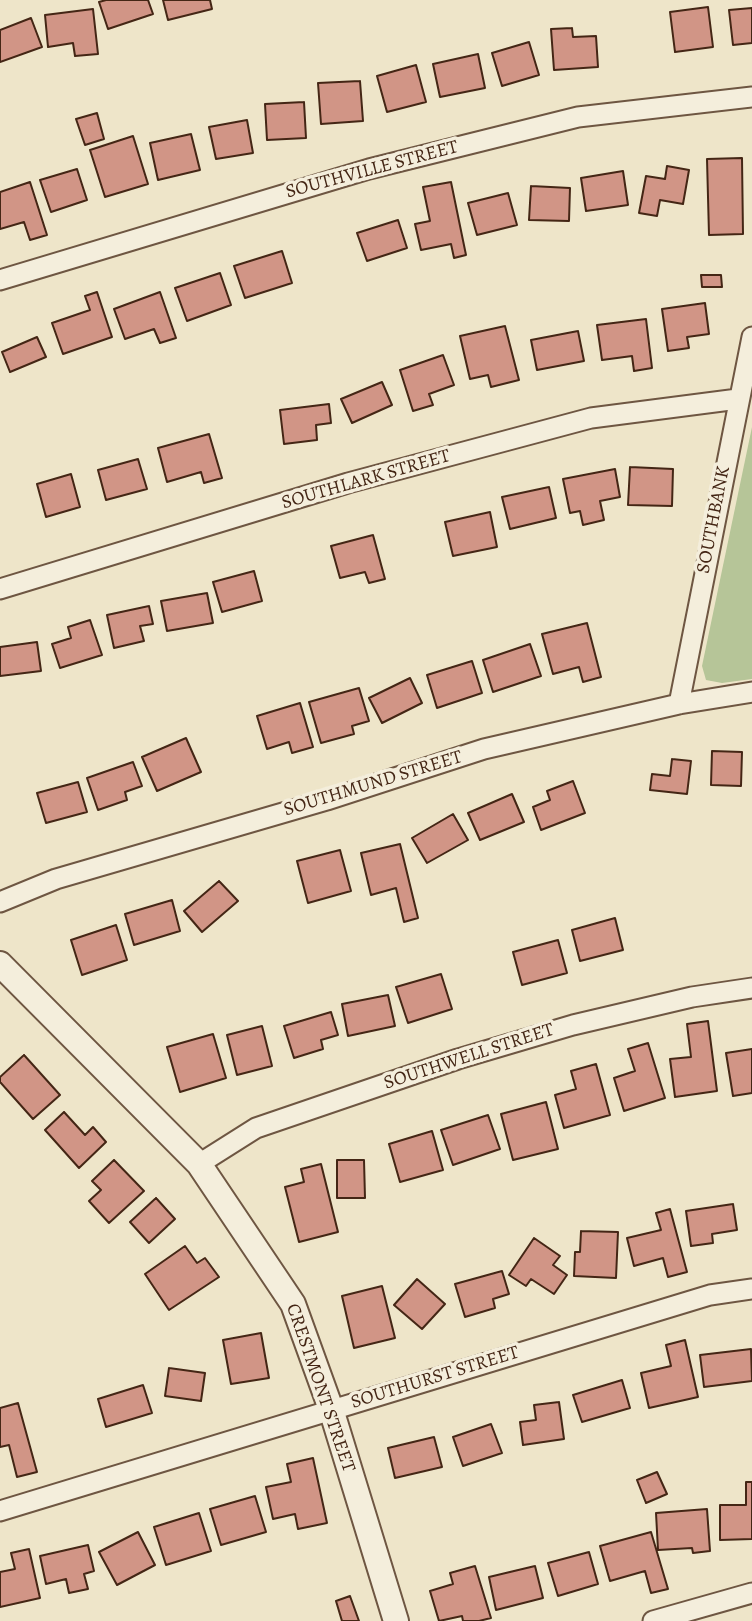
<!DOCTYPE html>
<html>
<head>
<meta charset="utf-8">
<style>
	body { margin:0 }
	canvas { display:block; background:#eee5c9 }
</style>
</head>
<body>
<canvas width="752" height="1621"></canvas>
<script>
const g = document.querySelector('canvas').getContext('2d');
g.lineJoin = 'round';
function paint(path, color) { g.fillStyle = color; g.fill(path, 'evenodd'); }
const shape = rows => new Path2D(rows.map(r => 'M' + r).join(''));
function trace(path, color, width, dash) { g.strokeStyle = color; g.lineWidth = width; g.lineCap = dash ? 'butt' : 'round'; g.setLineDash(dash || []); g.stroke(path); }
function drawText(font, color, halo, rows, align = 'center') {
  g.font = font + ' Alegreya,serif'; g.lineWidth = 7; g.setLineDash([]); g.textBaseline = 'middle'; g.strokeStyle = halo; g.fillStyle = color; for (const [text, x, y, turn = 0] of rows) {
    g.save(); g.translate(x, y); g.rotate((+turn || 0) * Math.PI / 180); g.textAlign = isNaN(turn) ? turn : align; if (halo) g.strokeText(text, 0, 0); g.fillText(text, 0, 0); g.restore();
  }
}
paint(shape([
	[752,427,752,679,722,683,706,680,702,666]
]), '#b6c598');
const building = shape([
	[106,0,148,0,153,14,108,29,99,2,106,0],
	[163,0,210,0,212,9,168,20,163,0],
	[708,7,713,47,675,52,670,12,708,7],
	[752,8,752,43,733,45,729,10,752,8],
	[93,9,98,54,75,56,73,43,48,47,45,15,93,9],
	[31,18,42,47,0,62,0,30,31,18],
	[572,28,573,37,596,36,598,67,554,70,551,29,572,28],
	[529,42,539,75,502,86,492,53,529,42],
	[478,54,485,88,440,97,433,64,478,54],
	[416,65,426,102,387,112,377,76,416,65],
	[360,81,363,121,321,124,318,83,360,81],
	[304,102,306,138,267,140,265,104,304,102],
	[97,113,104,139,85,145,76,119,97,113],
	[247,120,253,153,216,159,209,127,247,120],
	[191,134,200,170,158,180,150,143,191,134],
	[133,136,148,184,105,197,90,150,133,136],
	[742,158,743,234,709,235,707,159,742,158],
	[667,166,689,170,683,204,660,200,657,216,639,213,646,176,665,179,667,166],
	[77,169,87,200,51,212,40,180,77,169],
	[623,171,628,205,586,211,581,178,623,171],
	[30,182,47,235,30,240,24,222,0,229,0,192,30,182],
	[451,182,466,255,454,258,451,244,421,250,415,224,430,221,423,187,451,182],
	[531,186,570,188,569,221,529,220,531,186],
	[508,193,517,225,477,235,468,203,508,193],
	[398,220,407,248,367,261,357,233,398,220],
	[282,251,292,283,245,298,234,266,282,251],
	[220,273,231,305,187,321,175,288,220,273],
	[701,275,721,275,722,287,702,287,701,275],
	[97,292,112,337,63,354,52,323,90,310,85,296,97,292],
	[160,292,176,338,160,343,154,329,125,339,114,309,160,292],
	[705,303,709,334,687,337,689,348,668,351,662,309,705,303],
	[646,319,652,368,634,371,632,356,602,360,597,325,646,319],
	[505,326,519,380,491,387,488,375,470,379,460,336,505,326],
	[578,331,584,361,537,370,531,340,578,331],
	[37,337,46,357,10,372,2,352,37,337],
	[443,355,454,385,429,394,433,405,413,411,400,370,443,355],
	[382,382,392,405,352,423,341,399,382,382],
	[329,404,331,423,316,425,317,440,284,444,280,410,329,404],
	[209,434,222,478,204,483,201,472,167,482,158,448,209,434],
	[138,459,147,489,106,500,98,470,138,459],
	[630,467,673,469,672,506,628,505,630,467],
	[615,469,620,497,600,501,604,520,583,525,580,511,570,513,563,479,615,469],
	[71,474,80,507,46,517,37,484,71,474],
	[549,487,556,518,510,529,502,497,549,487],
	[490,512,497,547,453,556,445,522,490,512],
	[373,535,385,579,369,583,365,572,340,578,331,546,373,535],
	[254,571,262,601,222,612,213,582,254,571],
	[207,593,213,623,167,631,161,601,207,593],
	[149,606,153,624,140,626,144,641,114,648,107,615,149,606],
	[90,620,102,655,60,668,52,644,71,638,68,627,90,620],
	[587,623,601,677,583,682,579,667,553,674,542,634,587,623],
	[37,642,41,671,0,676,0,647,37,642],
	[530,644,541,676,493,692,483,660,530,644],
	[472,661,482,693,437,708,427,675,472,661],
	[410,678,422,703,382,723,369,698,410,678],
	[359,688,369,721,352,726,354,734,321,743,309,702,359,688],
	[300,703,313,747,292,753,289,742,267,749,257,716,300,703],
	[186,738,201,772,157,791,142,757,186,738],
	[712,751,742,752,741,786,711,785,712,751],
	[672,759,691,761,687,794,650,790,652,774,670,776,672,759],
	[133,762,142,786,125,792,127,800,98,810,87,778,133,762],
	[573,781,585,813,541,830,533,807,550,800,547,791,573,781],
	[78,782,87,812,46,823,37,793,78,782],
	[512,794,524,822,480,840,468,813,512,794],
	[453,814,468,840,427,863,412,838,453,814],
	[400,844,418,918,404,922,396,888,371,895,361,853,400,844],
	[340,850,351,891,308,903,297,861,340,850],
	[219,881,238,901,202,932,184,911,219,881],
	[172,900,180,931,134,945,125,914,172,900],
	[615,918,623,950,580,961,572,930,615,918],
	[116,925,127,960,82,975,71,940,116,925],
	[558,940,567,973,522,985,513,952,558,940],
	[441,974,452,1009,408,1023,396,987,441,974],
	[388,995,395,1026,348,1036,342,1004,388,995],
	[331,1012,338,1035,321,1040,323,1049,294,1058,284,1026,331,1012],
	[708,1021,717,1091,675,1097,670,1059,691,1057,687,1024,708,1021],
	[262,1026,272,1066,237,1075,227,1035,262,1026],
	[213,1034,226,1078,180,1092,167,1047,213,1034],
	[648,1043,665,1098,624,1111,614,1078,635,1071,628,1049,648,1043],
	[752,1049,752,1093,733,1096,726,1053,752,1049],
	[24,1055,60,1095,33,1119,0,1082,0,1077,24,1055],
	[596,1064,610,1115,564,1128,555,1095,576,1089,571,1071,596,1064],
	[546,1102,558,1149,513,1160,501,1114,546,1102],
	[64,1112,85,1135,93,1127,106,1142,79,1168,45,1130,64,1112],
	[488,1115,500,1149,453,1165,441,1130,488,1115],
	[432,1131,443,1170,400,1182,389,1144,432,1131],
	[114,1160,144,1191,109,1223,89,1201,101,1190,92,1181,114,1160],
	[337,1160,364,1160,365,1198,337,1198,337,1160],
	[321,1164,338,1232,299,1242,285,1187,304,1182,301,1169,321,1164],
	[156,1198,175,1219,149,1243,130,1222,156,1198],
	[733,1204,737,1230,712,1234,713,1243,691,1246,686,1211,733,1204],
	[670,1209,687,1272,668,1277,663,1258,634,1266,627,1238,661,1230,656,1213,670,1209],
	[581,1231,618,1232,616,1278,574,1276,575,1252,580,1252,581,1231],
	[534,1238,560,1256,553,1265,567,1275,554,1294,531,1279,526,1286,509,1275,534,1238],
	[185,1246,197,1263,205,1258,219,1277,169,1310,145,1274,185,1246],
	[502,1271,509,1294,493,1299,495,1308,465,1317,455,1284,502,1271],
	[417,1279,445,1304,422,1329,394,1305,417,1279],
	[382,1286,395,1338,354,1348,342,1296,382,1286],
	[261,1333,269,1378,231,1384,223,1340,261,1333],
	[685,1340,698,1397,649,1408,641,1373,671,1366,666,1345,685,1340],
	[751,1349,752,1381,704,1387,700,1355,751,1349],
	[169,1368,205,1373,201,1401,165,1396,169,1368],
	[622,1380,630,1408,582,1422,573,1395,622,1380],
	[143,1385,152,1413,106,1427,98,1399,143,1385],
	[559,1402,564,1439,523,1445,520,1422,536,1420,534,1405,559,1402],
	[18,1403,37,1472,17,1477,9,1445,0,1447,0,1408,18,1403],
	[491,1424,502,1453,463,1466,453,1437,491,1424],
	[434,1437,442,1467,395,1478,388,1448,434,1437],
	[313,1458,327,1523,298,1529,295,1514,273,1519,266,1487,291,1482,287,1464,313,1458],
	[657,1472,667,1494,646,1503,637,1480,657,1472],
	[746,1482,752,1482,752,1539,720,1540,720,1505,746,1505,746,1482],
	[255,1496,266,1532,221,1545,210,1509,255,1496],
	[707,1509,710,1551,693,1553,692,1548,658,1550,656,1513,707,1509],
	[199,1513,211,1551,166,1565,154,1527,199,1513],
	[138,1532,155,1565,117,1585,99,1552,138,1532],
	[651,1532,668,1589,651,1593,645,1571,610,1581,600,1546,651,1532],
	[88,1545,94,1571,84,1574,88,1589,69,1593,66,1579,46,1584,40,1556,88,1545],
	[29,1549,40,1598,0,1607,0,1572,15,1569,11,1553,29,1549],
	[589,1552,598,1584,558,1596,548,1563,589,1552],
	[475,1566,491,1618,479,1621,463,1621,462,1616,439,1621,430,1591,453,1584,450,1573,475,1566],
	[535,1566,543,1598,496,1610,489,1577,535,1566],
	[350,1596,359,1621,342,1621,336,1601,350,1596]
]);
paint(building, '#d19586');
trace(building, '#442615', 2);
const minor = shape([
	[0,280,369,169,578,117,752,97],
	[0,589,348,483,591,418,738,399],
	[679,704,752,337],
	[0,902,56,879,327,800,484,749,679,704,752,692],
	[199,1164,256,1128,458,1059,573,1025,692,997,752,988],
	[0,1511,710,1295,752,1289],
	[653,1621,752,1593]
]);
const tertiary = shape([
	[0,964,199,1164,293,1304,331,1409,396,1621]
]);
trace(minor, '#6e5642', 23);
trace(tertiary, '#6e5642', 28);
trace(minor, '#f4eedc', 19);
trace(tertiary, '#f4eedc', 24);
drawText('19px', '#442615', '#f4eedc', [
	["SOUTHVILLE STREET",372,170,-15],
	["SOUTHLARK STREET",366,480,-16],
	["SOUTHBANK",714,520,-79],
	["SOUTHMUND STREET",373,784,-17],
	["SOUTHWELL STREET",469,1057,-18],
	["SOUTHURST STREET",435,1378,-17],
	["CRESTMONT STREET",320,1388,71]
]);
</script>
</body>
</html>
